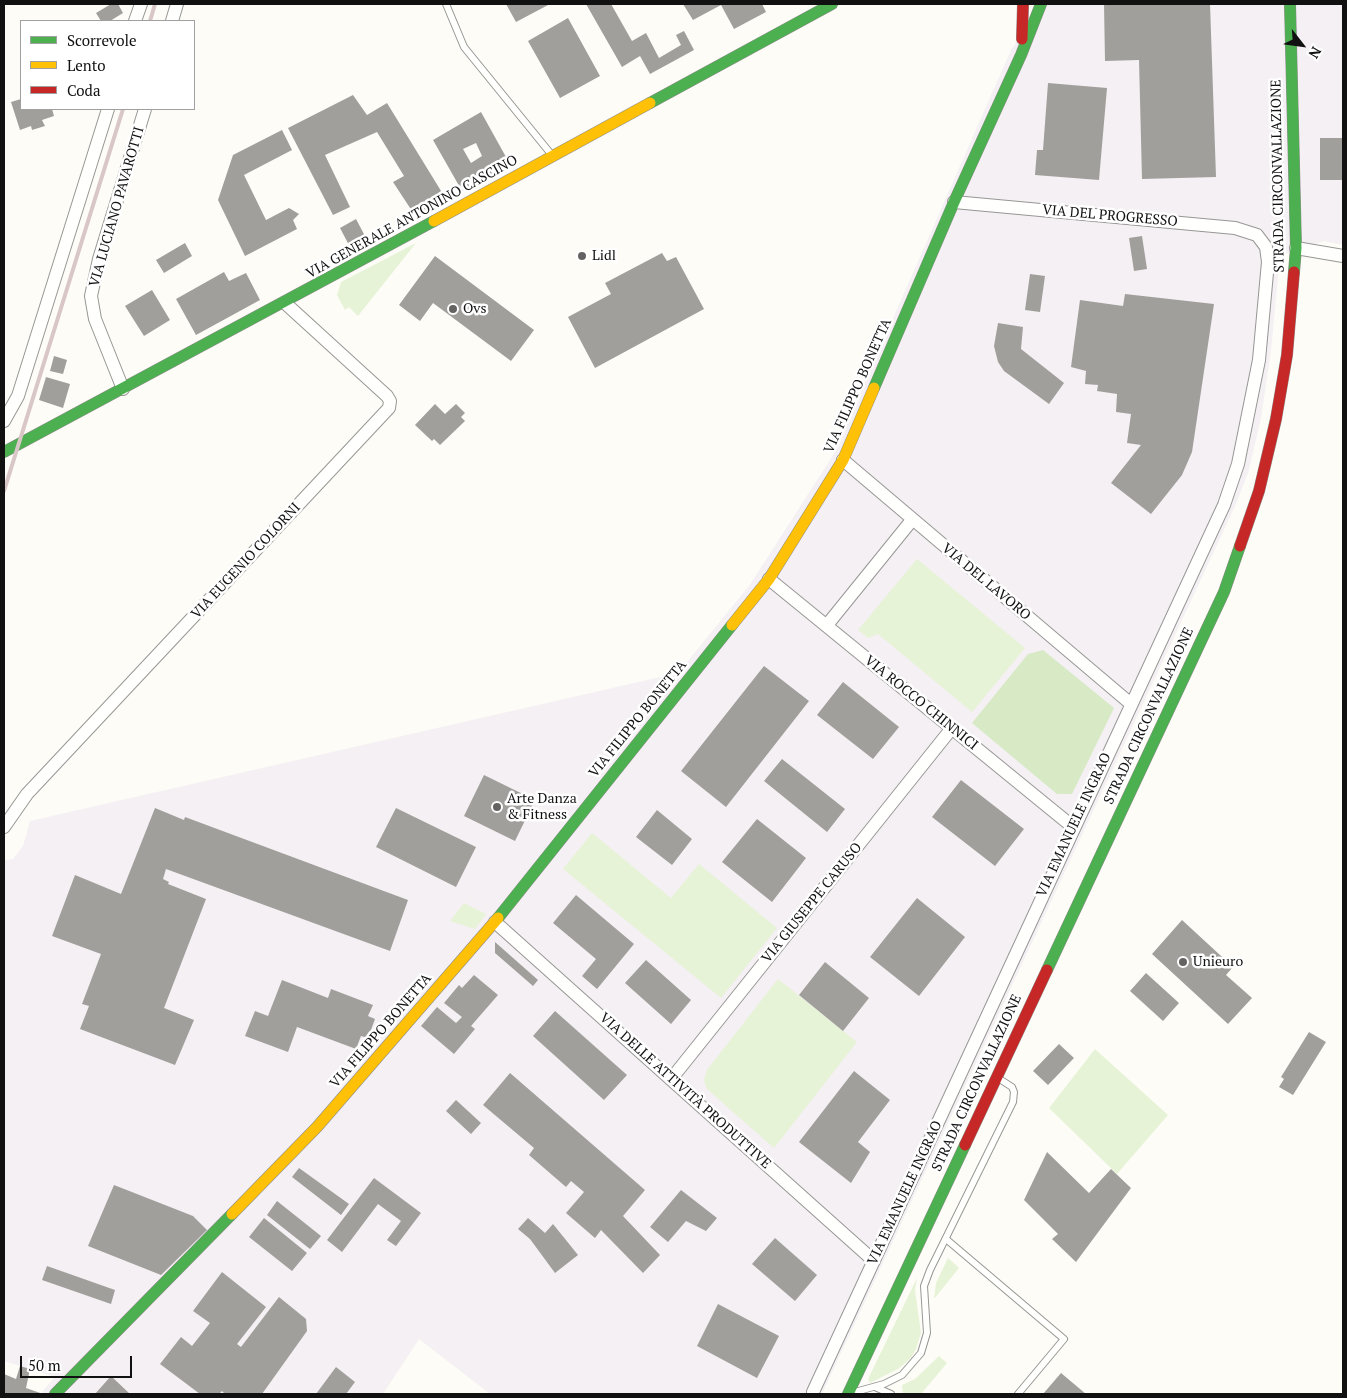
<!DOCTYPE html>
<html>
<head>
<meta charset="utf-8">
<style>
	body { margin:0 }
	#map { position:relative; width:1347px; height:1398px; overflow:hidden; background:#fdfcf7; font-family:"PT Serif",serif }
	canvas { display:block }
	.frame { position:absolute; inset:0; border:5px solid #111; pointer-events:none }
	.legend { position:absolute; left:20px; top:20px; width:175px; height:90px; box-sizing:border-box; background:#fff; border:1px solid #a0a0a0; margin:0; padding:6px 9px; list-style:none; font-size:15px; color:#111 }
	.legend li { display:flex; align-items:center; gap:10px; height:25px }
	.legend b { width:25px; border:1px solid #a0a0a0 }
	.north { position:absolute; left:1277px; top:20px; width:50px; height:50px; -webkit-text-stroke:4px #fff; paint-order:stroke; rotate:120deg; font-size:14px; font-weight:700; line-height:20px; text-align:center; color:#111 }
	.north::after { content:''; display:block; margin:auto; width:18px; height:22px; background:#111; clip-path:polygon(50% 0,100% 100%,50% 72%,0 100%) }
	.scale { position:absolute; left:20px; top:1356px; width:112px; height:22px; box-sizing:border-box; border:2px solid #111; border-top:0; padding-left:6px; font-size:15px; line-height:18px; white-space:nowrap; color:#111; -webkit-text-stroke:4px #fff; paint-order:stroke }
</style>
</head>
<body>
<div id="map">
<canvas width="1347" height="1398"></canvas>
<div class="frame"></div>
<ul class="legend">
<li><b style="height:6px;background:#4caf50"></b>Scorrevole</li>
<li><b style="height:6px;background:#ffc107"></b>Lento</li>
<li><b style="height:6px;background:#c62828"></b>Coda</li>
</ul>
<div class="north">N</div>
<div class="scale">50 m</div>
</div>
<script>
const g = document.querySelector('canvas').getContext('2d');
g.lineJoin = 'round';
function paint(path, color) { g.fillStyle = color; g.fill(path, 'evenodd'); }
const shape = rows => new Path2D(rows.map(r => 'M' + r).join(''));
function trace(path, color, width, dash) { g.strokeStyle = color; g.lineWidth = width; g.lineCap = dash ? 'butt' : 'round'; g.setLineDash(dash || []); g.stroke(path); }
function drawText(font, color, halo, rows, align = 'center') {
  g.font = font + ' "PT Serif",serif'; g.lineWidth = 5; g.setLineDash([]); g.textBaseline = 'middle'; g.strokeStyle = halo; g.fillStyle = color; for (const [text, x, y, turn = 0] of rows) {
    g.save(); g.translate(x, y); g.rotate((+turn || 0) * Math.PI / 180); g.textAlign = isNaN(turn) ? turn : align; if (halo) g.strokeText(text, 0, 0); g.fillText(text, 0, 0); g.restore();
  }
}
paint(shape([
	[1043,4,1343,4,1343,245,1324,241,1280,256,1271,351,1261,418,1249,470,1236,504,822,1394,490,1394,419,1339,383,1394,40,1394,55,1377,4,1361,4,860,13,859,23,846,30,821,678,673,749,586,832,457,1011,50]
]), '#f5f0f3');
paint(shape([
	[416,243,358,316,349,307,345,310,337,295,341,282],
	[917,559,1025,648,972,712,878,634,868,638,858,630],
	[592,833,671,898,699,864,777,928,721,998,563,869],
	[464,903,486,914,475,929,450,921],
	[778,979,857,1042,774,1148,707,1089,704,1080,707,1070],
	[1095,1049,1168,1115,1117,1174,1049,1108],
	[948,1258,959,1268,934,1299,936,1283],
	[917,1278,915,1290,921,1333,916,1349,911,1358,898,1369,870,1383,868,1379],
	[939,1356,947,1363,921,1394,903,1394,902,1385,915,1379]
]), '#e7f3d7');
paint(shape([
	[1043,650,1114,708,1072,794,1057,794,972,723,1028,654]
]), '#d8eac5');
paint(shape([
	[111,4,118,4,123,13,110,21,101,21,96,13],
	[506,4,550,4,516,22],
	[586,4,611,4,632,41,646,33,659,58,681,45,676,35,684,31,694,50,650,74,640,56,622,67],
	[683,4,762,4,766,12,734,29,721,5,693,20],
	[1104,4,1210,4,1216,177,1142,179,1139,60,1105,61],
	[568,18,600,76,560,98,528,41],
	[1048,83,1107,88,1099,180,1035,175,1037,150,1043,150],
	[353,95,367,115,387,103,446,199,425,210,422,205,412,211,393,182,404,176,377,132,325,155,350,207,333,215,288,128],
	[21,99,21,109,52,109,54,116,42,120,45,126,32,130,31,126,20,130,11,102],
	[481,112,511,166,462,191,433,140],
	[476,143,482,156,471,163,463,149],
	[282,130,292,150,244,175,266,220,289,208,299,214,293,220,297,229,245,256,218,200,233,155],
	[1320,138,1343,138,1343,180,1320,180],
	[356,219,366,238,350,247,340,228],
	[1142,236,1147,269,1134,271,1129,238],
	[185,243,192,256,164,273,156,260],
	[662,253,667,261,676,257,704,309,595,368,568,317,611,294,605,283],
	[435,256,534,330,511,361,433,303,420,321,399,305],
	[224,272,229,281,246,273,260,300,196,335,176,299],
	[1030,274,1045,276,1040,312,1025,310],
	[152,290,170,320,144,336,125,306],
	[1125,294,1214,304,1192,452,1182,475,1151,514,1111,483,1141,445,1127,443,1131,414,1116,412,1117,394,1097,391,1098,385,1085,384,1086,371,1071,367,1080,300,1123,306],
	[998,323,1023,327,1021,349,1064,383,1049,404,1004,371,998,362,994,346],
	[54,356,67,360,63,374,50,371],
	[46,377,70,384,63,408,39,400],
	[435,404,445,414,456,404,465,413,461,417,465,421,440,445,434,439,432,441,415,425],
	[764,666,809,701,726,807,681,771],
	[843,682,899,727,873,759,817,715],
	[782,759,845,809,827,832,764,781],
	[484,775,535,800,515,841,464,816],
	[961,780,1024,829,995,866,932,817],
	[155,808,184,820,185,817,408,900,390,951,166,869,163,879,169,882,168,884,206,899,164,1008,194,1020,175,1065,80,1029,89,1006,82,1004,101,954,52,936,75,875,121,894],
	[396,808,476,847,456,887,376,847],
	[657,810,692,839,672,865,636,837],
	[757,819,806,858,772,902,722,862],
	[576,895,634,944,597,989,582,976,596,959,553,923],
	[917,898,965,937,919,996,870,957],
	[1182,920,1233,967,1226,975,1252,998,1228,1024,1152,954],
	[495,942,538,980,533,986,495,953],
	[646,960,691,1000,671,1024,625,983],
	[825,962,869,998,843,1031,799,995],
	[1146,973,1179,1003,1163,1021,1130,991],
	[474,975,498,995,471,1026,475,1029,454,1054,421,1026,437,1007,456,1023,462,1017,444,1003,459,985,462,988],
	[282,980,328,998,331,989,373,1005,368,1016,375,1019,368,1038,361,1036,356,1049,297,1027,288,1052,245,1036,255,1011,268,1016],
	[555,1011,627,1075,604,1100,533,1036],
	[1309,1032,1326,1042,1293,1095,1279,1087,1284,1079,1281,1077],
	[1059,1044,1074,1058,1048,1085,1033,1071],
	[854,1071,890,1100,858,1142,870,1152,851,1183,799,1142],
	[510,1073,645,1190,623,1216,660,1255,643,1273,601,1230,595,1238,566,1213,584,1192,571,1181,566,1187,529,1155,534,1148,483,1105],
	[456,1100,481,1123,471,1134,446,1111],
	[1047,1152,1089,1193,1111,1169,1131,1188,1076,1262,1052,1239,1058,1234,1024,1200],
	[299,1168,349,1204,341,1215,292,1177],
	[374,1178,421,1213,396,1246,387,1240,401,1221,378,1204,342,1252,327,1240],
	[114,1185,193,1216,207,1230,161,1275,88,1246],
	[681,1190,717,1218,706,1231,686,1221,668,1242,650,1227],
	[277,1201,321,1236,310,1249,267,1215],
	[264,1218,307,1253,292,1271,249,1237],
	[528,1218,545,1233,553,1224,578,1255,555,1273,530,1239,518,1229],
	[775,1238,817,1275,795,1301,752,1264],
	[47,1266,115,1290,111,1304,42,1280],
	[222,1272,266,1307,237,1344,241,1347,279,1297,306,1319,307,1331,262,1394,225,1394,222,1391,219,1394,200,1394,160,1364,181,1337,192,1346,210,1323,193,1311],
	[718,1304,779,1336,757,1378,697,1346],
	[20,1366,30,1369,26,1388,43,1394,4,1394,4,1374,16,1379],
	[336,1367,355,1382,346,1394,316,1394],
	[1061,1373,1086,1394,1043,1394],
	[111,1376,130,1394,95,1394]
]), '#a19f9c');
const lane = shape([
	[446,4,464,47,551,154],
	[946,1239,1064,1339,1018,1394],
	[875,1387,891,1394],
	[855,1392,884,1384,902,1375,921,1353,927,1333,924,1286,930,1270,1013,1102,1014,1092,1012,1087,998,1078]
]);
const street = shape([
	[135,21,141,4],
	[172,21,177,4],
	[1296,248,1343,256],
	[123,389,95,319,91,296,99,259,145,109],
	[4,421,18,396,108,109],
	[843,460,1131,704],
	[769,579,1073,827],
	[827,625,912,520],
	[4,827,27,794,389,408,390,401,387,396,285,303],
	[495,922,874,1261],
	[672,1078,952,728],
	[813,1392,1224,505,1238,464,1259,360,1268,262,1266,247,1257,235,1235,228,954,202]
]);
const fast = shape([
	[1290,4,1296,248,1294,272],
	[650,103,832,4],
	[874,388,954,202,1021,55,1041,4],
	[4,452,434,221],
	[498,918,732,625],
	[1047,970,1224,592,1240,546],
	[55,1394,232,1214],
	[848,1394,965,1145]
]);
const slow = shape([
	[434,221,650,103],
	[732,625,769,579,843,460,874,388],
	[232,1214,317,1127,498,918]
]);
const jam = shape([
	[1022,39,1023,4],
	[1240,546,1259,491,1276,419,1287,355,1294,272],
	[965,1145,1047,970]
]);
trace(lane, '#979795', 8);
trace(street, '#979795', 14);
trace(fast, '#8e8d8b', 12);
trace(slow, '#8e8d8b', 12);
trace(jam, '#8e8d8b', 12);
trace(lane, '#fffffe', 6);
trace(street, '#fffffe', 12);
trace(fast, '#4caf50', 11);
trace(slow, '#ffc107', 11);
trace(jam, '#c62828', 11);
trace(shape([
	[150,21,155,4],
	[4,491,123,109]
]), '#d9c6c7', 4);
for (const [x, y, r, color] of [
	[582,256,5,"#646362"],
	[453,309,5,"#646362"],
	[497,807,5,"#646362"],
	[1183,962,5,"#646362"]
]) { const dot = new Path2D(); dot.arc(x, y, r, 0, 2 * Math.PI); g.fillStyle = color; g.fill(dot); trace(dot, '#fff', 2); }
drawText('14px', '#111', '#fff', [
	["STRADA CIRCONVALLAZIONE",1278,176,-91],
	["VIA LUCIANO PAVAROTTI",117,207,-74],
	["VIA DEL PROGRESSO",1110,216,5],
	["VIA GENERALE ANTONINO CASCINO",412,217,-29],
	["VIA FILIPPO BONETTA",858,386,-66],
	["VIA EUGENIO COLORNI",246,561,-47],
	["VIA DEL LAVORO",986,582,40],
	["VIA ROCCO CHINNICI",921,703,39],
	["STRADA CIRCONVALLAZIONE",1149,716,-65],
	["VIA FILIPPO BONETTA",638,719,-51],
	["VIA EMANUELE INGRAO",1074,825,-65],
	["VIA GIUSEPPE CARUSO",812,903,-51],
	["VIA FILIPPO BONETTA",381,1031,-49],
	["STRADA CIRCONVALLAZIONE",977,1083,-65],
	["VIA DELLE ATTIVITÀ PRODUTTIVE",685,1091,42],
	["VIA EMANUELE INGRAO",905,1193,-65]
]);
drawText('14px', '#111', '#fff', [
	["Lidl",592,256],
	["Ovs",463,309],
	["Arte Danza",507,799],
	["& Fitness",507,815],
	["Unieuro",1193,962]
], 'left');
</script>
</body>
</html>
